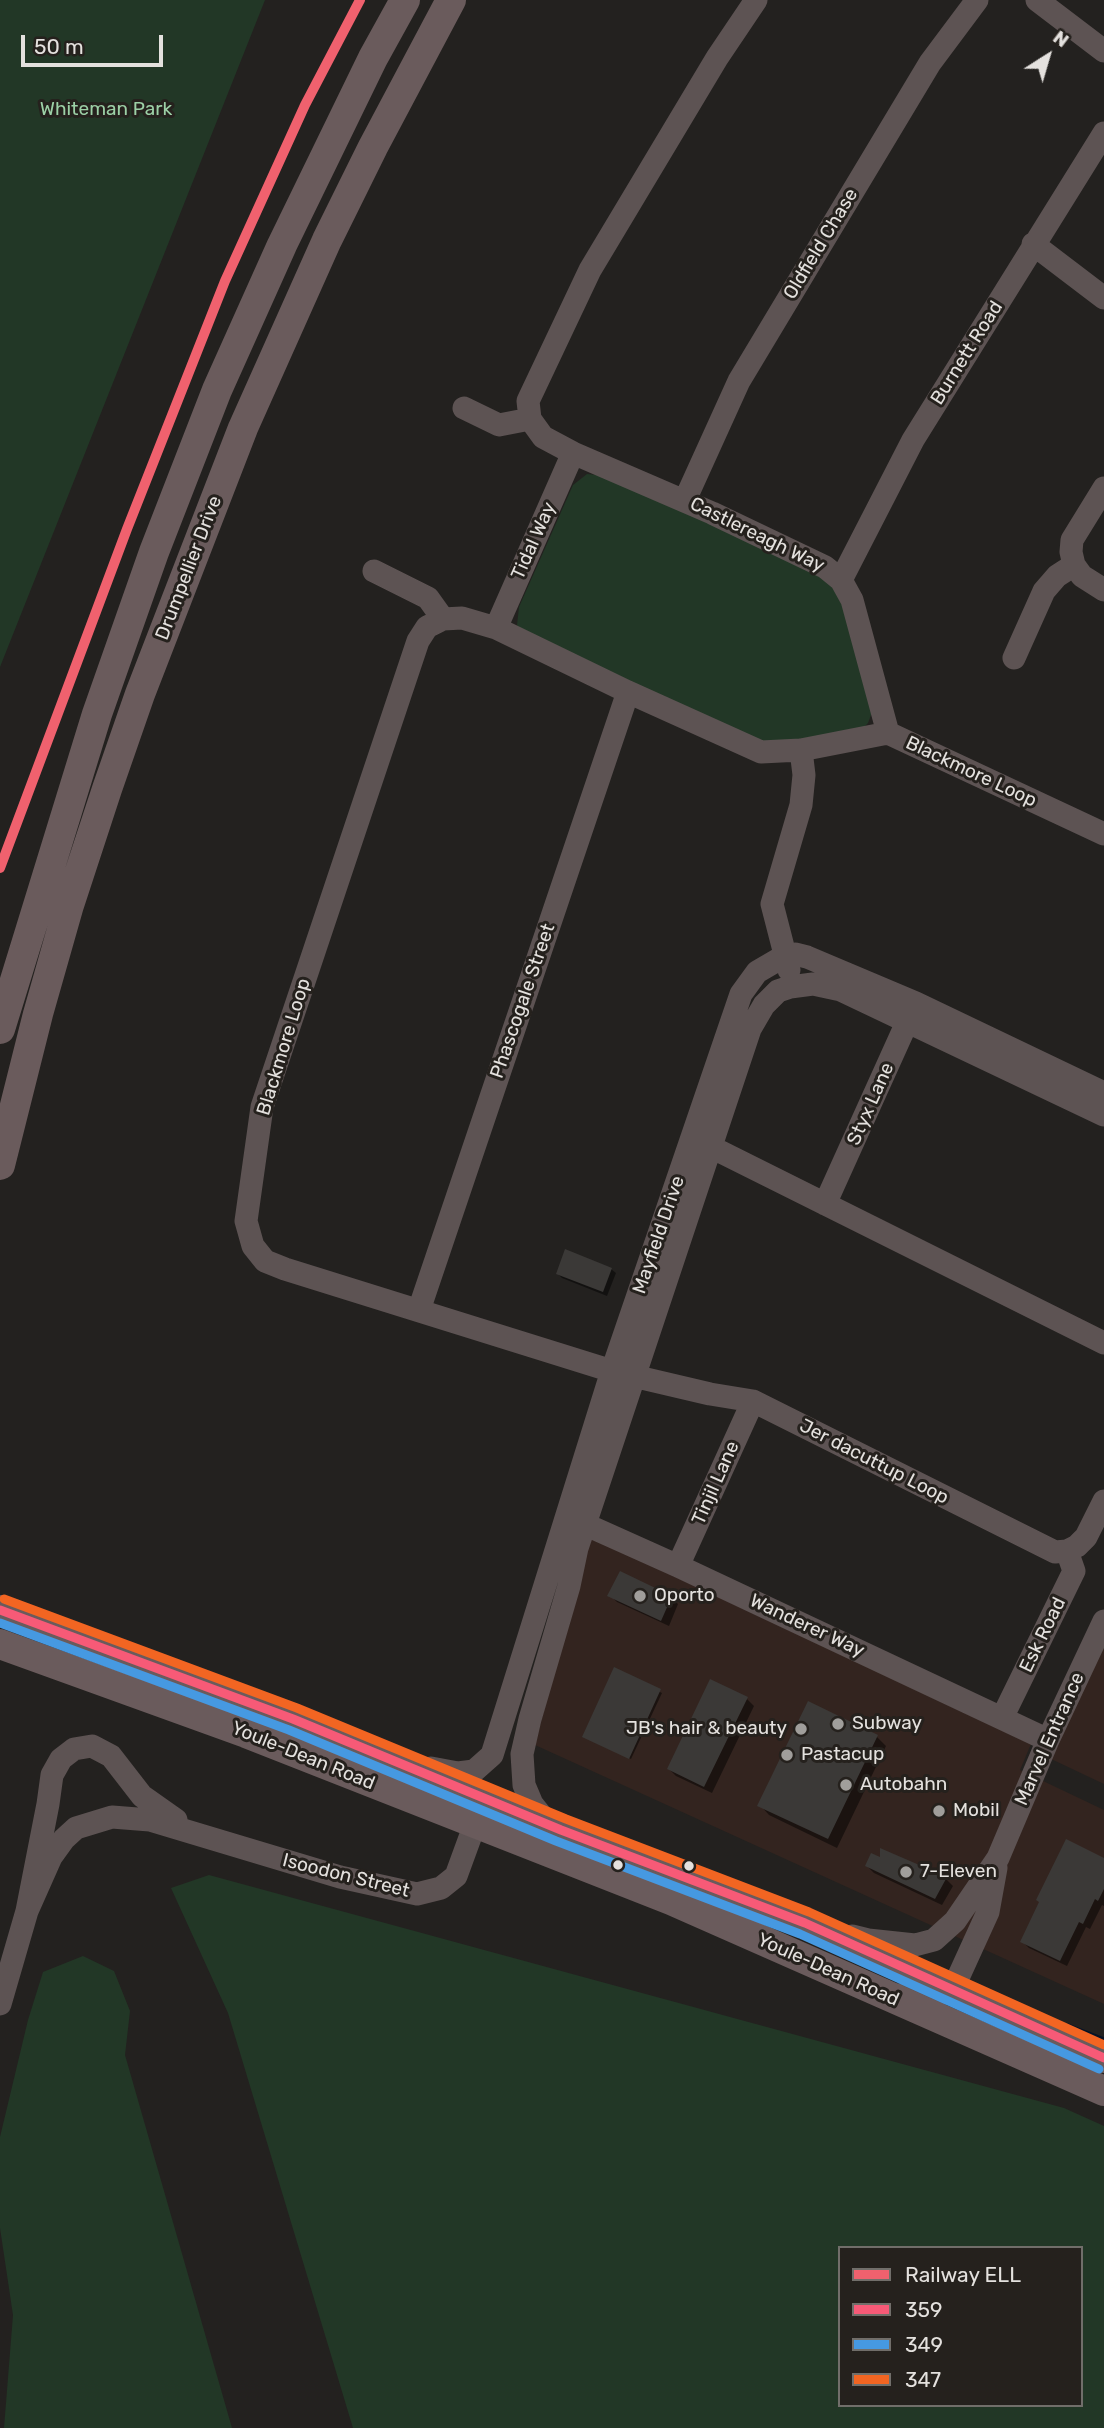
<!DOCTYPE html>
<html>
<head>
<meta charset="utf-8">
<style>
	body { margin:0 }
	#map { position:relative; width:1104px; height:2428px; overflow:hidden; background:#23211f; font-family:Rubik,sans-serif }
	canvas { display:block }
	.legend { position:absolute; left:838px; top:2246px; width:245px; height:161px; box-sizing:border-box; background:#25211d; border:2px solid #716e6a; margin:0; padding:9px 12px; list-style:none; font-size:21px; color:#e4e1de }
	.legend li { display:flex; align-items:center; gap:14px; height:35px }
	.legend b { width:35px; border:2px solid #716e6a }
	.north { position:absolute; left:1013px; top:21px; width:70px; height:70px; -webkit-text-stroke:5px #25211d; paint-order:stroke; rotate:37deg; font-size:19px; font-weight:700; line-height:28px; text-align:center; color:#e4e1de }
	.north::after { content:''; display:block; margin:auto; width:24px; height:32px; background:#e4e1de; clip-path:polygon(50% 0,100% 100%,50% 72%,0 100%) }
	.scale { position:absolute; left:21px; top:35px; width:142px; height:32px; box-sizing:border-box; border:4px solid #e4e1de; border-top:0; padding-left:9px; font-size:21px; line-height:24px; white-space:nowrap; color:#e4e1de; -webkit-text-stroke:5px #25211d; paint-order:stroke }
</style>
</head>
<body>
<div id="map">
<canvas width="1104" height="2428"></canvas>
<ul class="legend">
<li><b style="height:9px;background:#f0616e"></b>Railway ELL</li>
<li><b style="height:9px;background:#f75a77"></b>359</li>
<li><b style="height:9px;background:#4699e1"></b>349</li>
<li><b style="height:9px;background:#f26522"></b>347</li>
</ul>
<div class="north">N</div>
<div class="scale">50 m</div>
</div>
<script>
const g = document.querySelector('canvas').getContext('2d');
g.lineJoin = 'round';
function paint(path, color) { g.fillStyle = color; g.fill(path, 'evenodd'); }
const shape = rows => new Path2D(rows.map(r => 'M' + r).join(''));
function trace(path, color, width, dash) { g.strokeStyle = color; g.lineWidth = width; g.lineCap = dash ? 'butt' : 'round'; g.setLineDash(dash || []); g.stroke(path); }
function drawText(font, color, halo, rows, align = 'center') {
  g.font = font + ' Rubik,sans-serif'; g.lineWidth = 6; g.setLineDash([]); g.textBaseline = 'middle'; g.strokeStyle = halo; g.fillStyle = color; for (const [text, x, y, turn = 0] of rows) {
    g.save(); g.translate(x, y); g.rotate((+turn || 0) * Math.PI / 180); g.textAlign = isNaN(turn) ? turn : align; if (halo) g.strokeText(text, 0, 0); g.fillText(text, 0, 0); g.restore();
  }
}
paint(shape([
	[589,1536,1031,1744,1020,1770,1104,1810,1104,2004,535,1745],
	[1104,1620,1104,1784,1049,1758]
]), '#33241f');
paint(shape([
	[0,0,265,0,0,667],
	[587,474,607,476,832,578,853,613,874,707,868,723,857,734,777,749,526,638,517,625,519,607,573,485],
	[209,1875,1064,2108,1104,2126,1104,2428,353,2428,228,2013,171,1888],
	[840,2248,1081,2248,1081,2405,840,2405],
	[83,1956,114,1971,130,2011,125,2055,232,2428,4,2428,13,2315,0,2228,0,2137,28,2020,43,1972]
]), '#223726');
paint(shape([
	[611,1269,616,1273,607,1296,562,1278,558,1274],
	[610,1595,671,1597,678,1604,669,1626,617,1602],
	[615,1670,662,1693,631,1759,586,1738],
	[747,1699,754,1706,712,1793,676,1776,669,1769],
	[876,1736,886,1746,837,1848,769,1815,760,1805],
	[882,1851,946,1879,953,1886,942,1905,874,1873,867,1866,882,1859],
	[1104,1860,1104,1906,1102,1905,1090,1929,1086,1927,1067,1966,1029,1948,1022,1941]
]), '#0007');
trace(shape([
	[1068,2026,1104,2040]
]), '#061226', 5);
paint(shape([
	[565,1249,612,1268,603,1292,556,1274],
	[620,1571,672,1596,661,1621,607,1596],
	[614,1667,661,1689,629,1759,582,1737],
	[710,1679,748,1697,704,1787,667,1769],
	[808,1701,878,1735,828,1839,757,1806],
	[1066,1839,1104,1858,1104,1889,1098,1901,1095,1899,1083,1924,1079,1922,1060,1961,1020,1942,1039,1902,1036,1900],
	[880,1848,947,1877,935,1899,865,1866,871,1853,880,1857]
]), '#3b3937');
trace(shape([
	[756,0,717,58,590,270,528,401,530,419,543,437,573,453,712,513,825,567,841,580,852,600,888,733],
	[1037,0,1104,51],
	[1033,244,1104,298],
	[464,408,499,425,530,419],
	[685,500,739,381,930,63,977,0],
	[1074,565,1082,576,1104,590],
	[374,571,428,598,443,619],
	[841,580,913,440,1104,133],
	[496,628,573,453],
	[1014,658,1044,591,1057,576,1074,565,1071,552,1072,540,1104,488],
	[1104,834,888,733,801,750,761,752,628,692,496,628,462,618,443,619,427,627,418,641,262,1107,246,1221,253,1246,265,1261,285,1269,612,1371,710,1394,753,1401,1055,1552,1067,1551,1077,1546,1086,1537,1104,1501],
	[789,970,772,904,801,805,804,775,801,750],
	[699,1141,1104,1343],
	[825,1204,913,1009],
	[419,1310,628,692],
	[571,1518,678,1566,1048,1740],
	[678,1566,753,1401],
	[1002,1718,1074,1571,1067,1551],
	[431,1768,458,1773,474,1771,492,1755,612,1371,741,994,757,972,781,958,795,954,807,957,916,1003,1104,1093],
	[548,1824,532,1804,524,1785,522,1754,530,1719,569,1586,577,1548,750,1029,764,1005,778,991,790,987,813,984,841,990,1104,1115],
	[27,1911,51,1857,64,1839,76,1828,112,1817,150,1820,340,1877,417,1894,441,1888,456,1876,475,1824,470,1808],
	[852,1936,868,1940,915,1945,934,1940,955,1921,998,1858,1048,1740,1104,1621],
	[898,1995,930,1997,952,1991,988,1912,996,1868],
	[0,2004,27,1911,48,1804,52,1775,61,1759,74,1749,92,1746,111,1756,142,1796,176,1820]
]), '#5d5353', 23);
trace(shape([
	[0,1029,97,714,154,552,217,390,282,245,373,58,405,0],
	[0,1165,38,1014,69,905,107,789,140,694,243,428,327,240,373,147,451,0],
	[0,1610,293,1719,561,1830,805,1923,1104,2058],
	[0,1644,246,1733,671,1900,1104,2091]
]), '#6a5b5c', 30);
trace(shape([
	[0,1610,293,1719,561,1830,805,1923,1104,2058]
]), '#f75a77', 9);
trace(shape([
	[0,1623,289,1730,556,1841,800,1934,1099,2069]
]), '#4699e1', 9);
trace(shape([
	[4,1599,297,1708,566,1819,809,1912,1104,2045]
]), '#f26522', 9);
trace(shape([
	[0,868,127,529,225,281,305,105,360,0]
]), '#f0616e', 10);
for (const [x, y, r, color] of [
	[640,1596,7,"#a09e9b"],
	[838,1724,7,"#a09e9b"],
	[801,1729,7,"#a09e9b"],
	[787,1755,7,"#a09e9b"],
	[846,1785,7,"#a09e9b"],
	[939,1811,7,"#a09e9b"],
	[618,1865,6,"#e4e1de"],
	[689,1866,6,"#e4e1de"],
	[906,1872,7,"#a09e9b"]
]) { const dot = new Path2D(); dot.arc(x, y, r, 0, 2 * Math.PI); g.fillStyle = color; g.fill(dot); trace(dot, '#25211d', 2.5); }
drawText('19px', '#9cd0a6', '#25211d', [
	["Whiteman Park",106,110]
]);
drawText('19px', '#e4e1de', '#25211d', [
	["Oldfield Chase",821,244,-59],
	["Burnett Road",967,353,-58],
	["Castlereagh Way",757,535,26],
	["Tidal Way",534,541,-66],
	["Drumpellier Drive",189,568,-69],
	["Blackmore Loop",971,772,25],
	["Phascogale Street",523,1001,-71],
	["Blackmore Loop",284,1047,-73],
	["Styx Lane",871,1104,-66],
	["Mayfield Drive",659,1235,-71],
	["Jer dacuttup Loop",874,1462,27],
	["Tinjil Lane",716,1483,-66],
	["Wanderer Way",807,1626,25],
	["Esk Road",1043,1635,-64],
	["Marvel Entrance",1050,1739,-66],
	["Youle-Dean Road",303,1756,22],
	["Isoodon Street",346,1876,14],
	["Youle-Dean Road",828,1970,24]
]);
drawText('19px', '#e4e1de', '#25211d', [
	["Oporto",654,1596],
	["Subway",852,1724],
	["JB's hair & beauty",787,1729,"right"],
	["Pastacup",801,1755],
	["Autobahn",860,1785],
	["Mobil",953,1811],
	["7-Eleven",920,1872]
], 'left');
</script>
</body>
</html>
